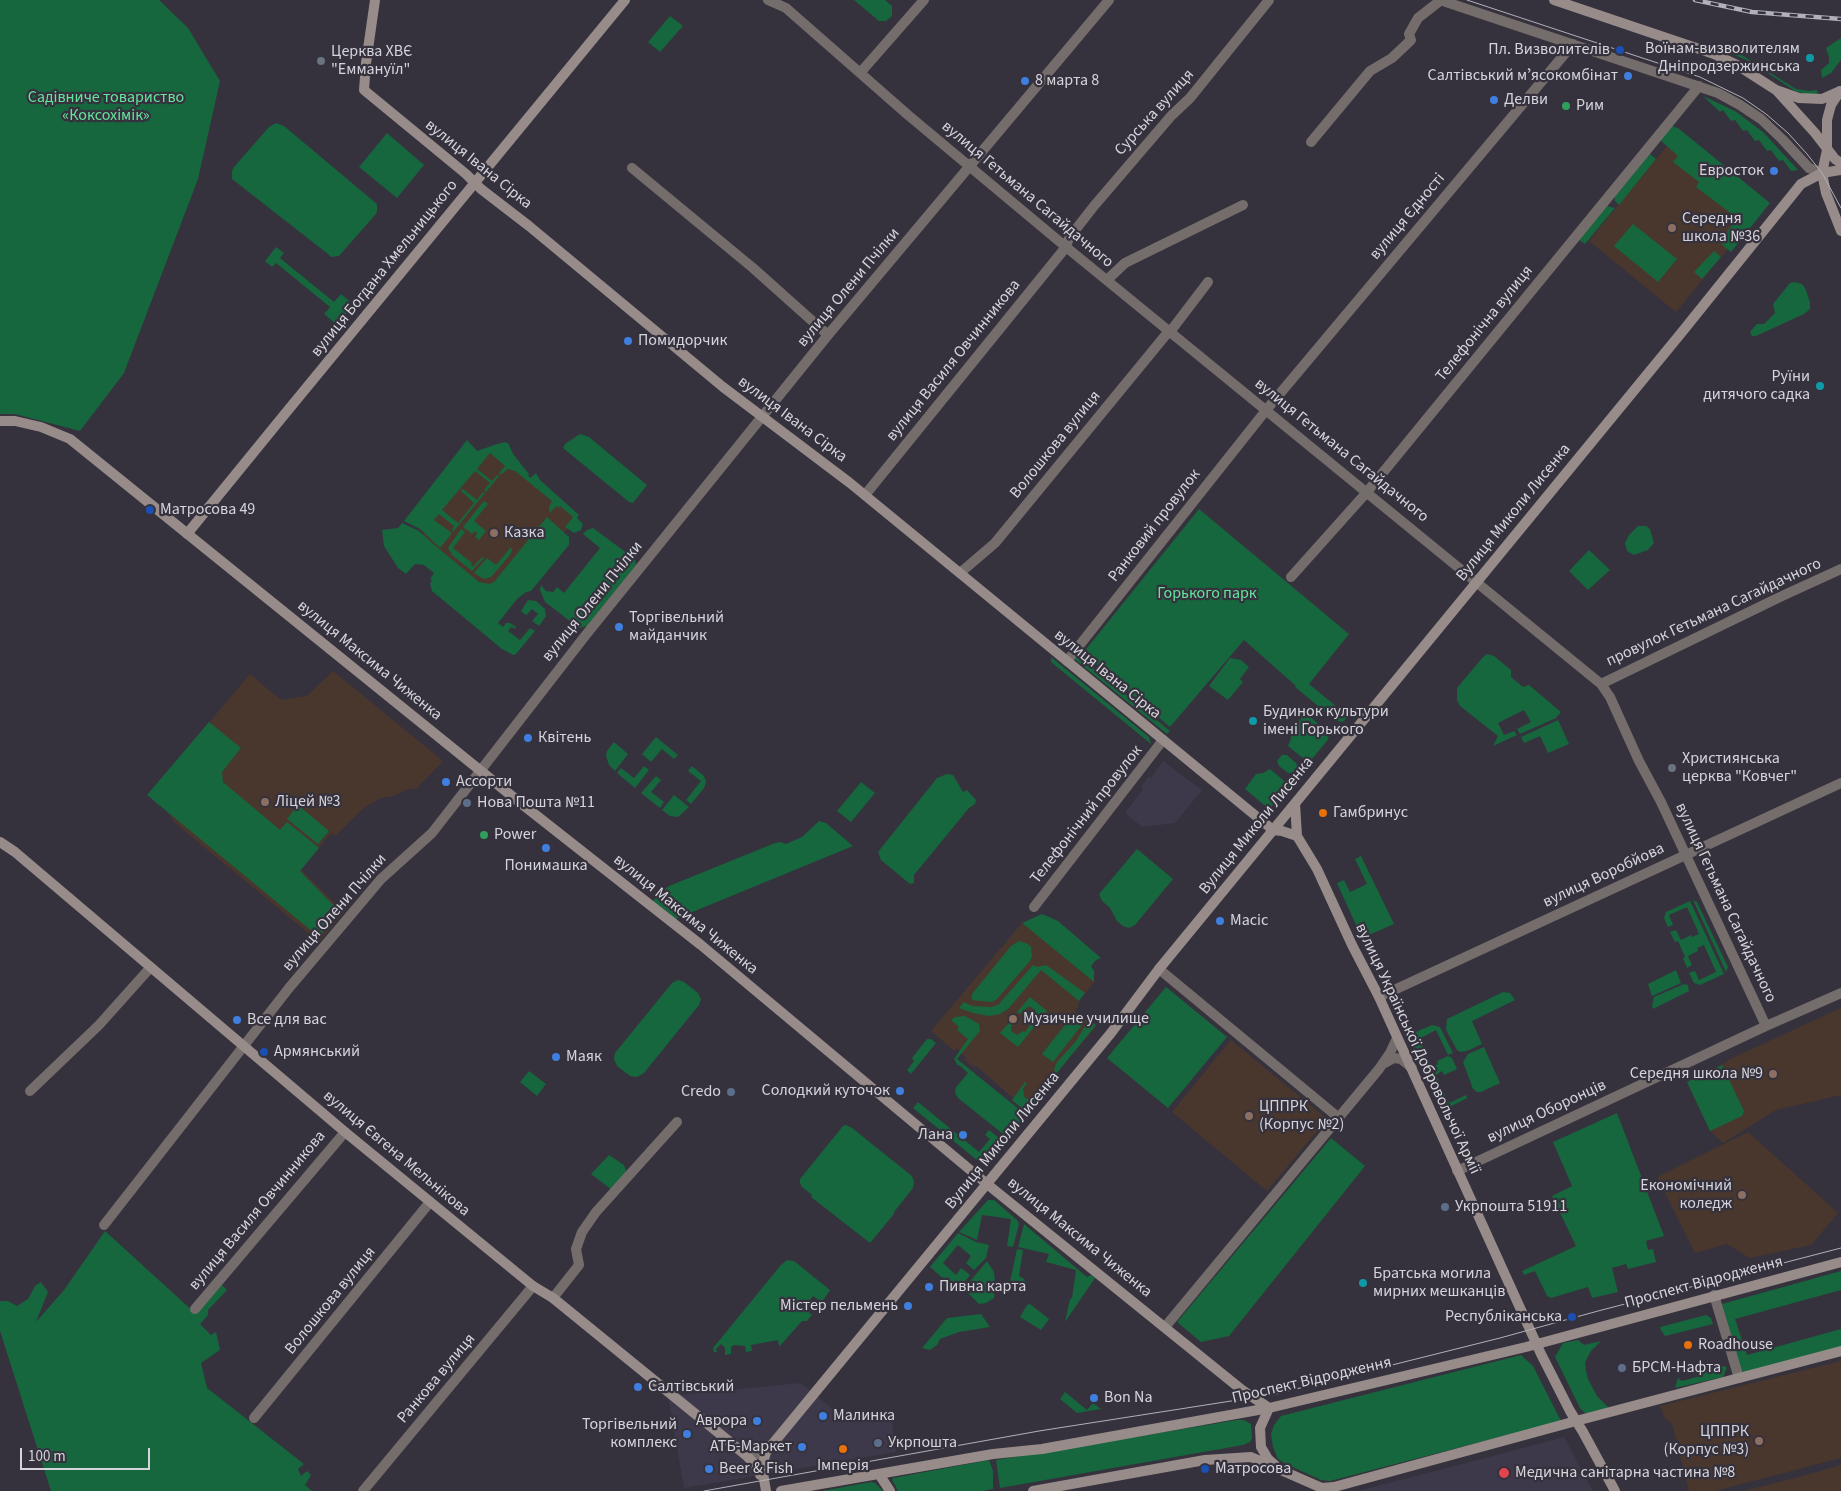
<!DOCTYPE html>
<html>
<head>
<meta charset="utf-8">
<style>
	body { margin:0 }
	#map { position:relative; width:1841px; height:1491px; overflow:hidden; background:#35323d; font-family:"Source Sans 3",sans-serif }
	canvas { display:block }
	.scale { position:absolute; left:20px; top:1448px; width:130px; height:22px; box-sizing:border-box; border:2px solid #d6d4db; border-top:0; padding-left:6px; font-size:15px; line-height:18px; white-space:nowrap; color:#d6d4db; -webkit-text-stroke:4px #35323d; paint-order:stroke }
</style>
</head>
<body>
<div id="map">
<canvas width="1841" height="1491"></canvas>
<div class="scale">100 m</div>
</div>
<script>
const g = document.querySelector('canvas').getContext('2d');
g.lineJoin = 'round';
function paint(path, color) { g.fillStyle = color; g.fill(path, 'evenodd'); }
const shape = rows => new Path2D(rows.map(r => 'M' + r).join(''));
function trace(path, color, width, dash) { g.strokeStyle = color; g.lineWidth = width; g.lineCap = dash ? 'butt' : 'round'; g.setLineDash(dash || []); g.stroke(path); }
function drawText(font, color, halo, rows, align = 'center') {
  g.font = font + ' "Source Sans 3",sans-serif'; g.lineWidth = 4.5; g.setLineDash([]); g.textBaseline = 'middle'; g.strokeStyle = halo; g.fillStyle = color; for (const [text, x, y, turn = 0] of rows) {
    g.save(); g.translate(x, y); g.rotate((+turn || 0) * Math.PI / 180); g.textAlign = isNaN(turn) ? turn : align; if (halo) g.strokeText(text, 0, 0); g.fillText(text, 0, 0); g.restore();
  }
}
paint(shape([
	[1163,761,1202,790,1175,823,1142,827,1125,813,1143,789,1141,787,1149,776,1151,778],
	[801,1383,847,1421,891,1414,896,1452,684,1488,668,1396],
	[1564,1437,1593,1491,1358,1491,1493,1456]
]), '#3e394a');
paint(shape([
	[1667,146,1756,214,1676,312,1589,241],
	[490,452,577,518,495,613,414,544],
	[333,671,443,761,416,789,408,789,394,796,381,798,365,807,335,836,331,833,301,870,344,912,319,942,175,823,167,811,148,795,250,674,281,700,307,696],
	[1022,923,1094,982,1079,1001,1078,1007,1075,1011,1096,1027,1025,1108,976,1066,974,1067,965,1060,966,1057,956,1048,954,1051,931,1031],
	[1841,1008,1841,1095,1776,1110,1723,1143,1710,1131,1687,1082,1722,1065,1730,1059],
	[1231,1040,1327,1119,1267,1191,1172,1112],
	[1748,1132,1838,1213,1811,1245,1750,1258,1727,1244,1695,1253,1657,1177],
	[1841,1361,1841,1458,1715,1491,1689,1491,1672,1424,1664,1417,1660,1406],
	[1841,1465,1841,1491,1744,1491,1806,1475]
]), '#49372e');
paint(shape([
	[0,0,159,0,188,28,220,81,198,179,124,373,80,431,15,414,0,414],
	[854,0,885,0,892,6,892,16,886,21,879,21],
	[670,16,683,26,660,52,648,42],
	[1841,38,1841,60,1831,73,1822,78,1821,70,1829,63,1829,57,1826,48],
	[1715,45,1737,52,1796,89,1809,91,1817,90,1818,94,1810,95,1795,91,1751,62,1713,46],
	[1703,96,1735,111,1763,132,1798,170,1791,171,1783,160,1779,161,1771,150,1767,151,1759,140,1755,141,1747,130,1743,131,1735,120,1731,121,1723,110,1720,112],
	[276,123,284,126,377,204,377,212,375,215,339,256,331,257,328,254,232,179,232,171,234,167,269,127],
	[1671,126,1678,128,1770,203,1731,252,1721,244,1721,240,1737,218,1696,187,1699,182,1673,162,1678,156,1660,140],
	[387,133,424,165,397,198,359,167],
	[1649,153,1656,159,1619,205,1615,201,1614,196],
	[1607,206,1615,208,1585,244,1578,239],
	[1633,224,1677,259,1658,282,1614,246],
	[276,247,284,253,280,258,334,302,341,294,354,305,337,325,324,314,330,307,276,263,272,267,265,261],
	[1714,251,1721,257,1702,279,1694,272],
	[1794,282,1802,284,1805,288,1810,302,1810,309,1804,314,1756,336,1752,336,1750,332,1757,324,1764,324,1775,313,1773,304,1790,283],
	[580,434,589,437,647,485,633,503,629,502,563,448,565,444],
	[467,440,477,451,494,445,505,442,508,443,513,454,529,474,528,475,530,478,536,473,540,480,579,515,577,518,583,524,581,530,574,533,565,527,573,517,560,506,559,508,556,506,550,513,549,508,552,501,515,471,508,469,500,475,499,473,505,466,490,453,477,469,492,481,497,475,499,476,486,492,484,490,490,483,475,471,442,510,458,523,474,503,461,491,463,489,477,500,483,492,485,493,453,532,452,530,454,526,439,514,434,520,452,533,440,548,420,529,404,521],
	[484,501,488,504,474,521,486,531,479,540,475,537,477,534,475,531,472,534,463,527],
	[1199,509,1349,634,1309,684,1348,716,1344,721,1341,722,1335,720,1295,687,1296,686,1244,640,1170,727,1083,653],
	[547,517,569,537,569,545,531,591,526,592,517,599,498,623,503,627,506,623,510,623,516,627,515,629,511,627,508,631,520,640,530,628,535,631,516,654,513,655,502,649,432,591,430,584,432,580,430,579,434,573,424,565,415,564,406,574,398,568,384,546,382,530,398,528,402,523,419,531,432,543,479,582,489,584,494,582],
	[1638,526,1646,526,1650,529,1654,543,1648,550,1634,555,1627,551,1625,543,1629,535],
	[593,528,635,559,636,565,587,626,579,628,545,602,540,590,541,585,546,591,553,592,557,587,564,593,600,548,583,534,587,530],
	[461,529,465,532,453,548,472,563,471,565,473,567,482,557,484,558,472,571,452,555,448,548],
	[511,547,512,550,510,555,491,577,484,579,474,573,487,558,496,565],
	[1589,550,1610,570,1588,590,1569,571],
	[528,600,536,601,545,609,546,616,539,626,532,621,538,614,532,609,526,615,521,611],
	[1075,653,1170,731,1167,734,1072,657],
	[1487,654,1494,656,1511,670,1511,677,1523,687,1529,685,1561,712,1556,718,1520,734,1517,729,1531,722,1524,710,1498,723,1504,735,1514,731,1517,735,1493,746,1498,736,1460,706,1457,700,1457,688,1483,657],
	[1051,657,1149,737,1151,744,1051,662],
	[1230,658,1241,660,1249,667,1240,679,1243,682,1228,700,1209,686],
	[1304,715,1310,717,1326,730,1329,736,1327,741,1311,760,1308,761,1304,759,1288,746,1291,739,1290,733],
	[1558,720,1569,744,1548,753,1540,736,1524,743,1521,737],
	[209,722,241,748,222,772,223,782,280,830,287,822,319,848,300,871,340,912,319,937,147,795],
	[656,737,678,755,674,759,662,749,651,762,642,754],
	[614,742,628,754,615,771,609,765,606,756,607,751],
	[1282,755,1287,755,1296,763,1298,767,1295,772,1288,773,1279,766,1277,761],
	[644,766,649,770,635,788,617,773,621,768,634,778],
	[692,766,704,776,706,782,704,788,691,804,686,800,701,781,688,771],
	[1270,769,1289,785,1288,789,1269,809,1245,789,1256,774,1263,773],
	[947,774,953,775,963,792,967,790,976,800,975,804,969,808,914,875,914,883,910,884,881,860,878,852,937,778],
	[656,776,661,780,651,792,664,802,660,808,641,793],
	[861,782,875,793,851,822,837,811],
	[674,795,689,807,678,817,670,816,662,810],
	[298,805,329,831,318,844,287,819],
	[819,821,826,823,853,846,673,920,653,901,659,894,669,886,775,843,780,842,786,844,802,837],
	[1137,849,1173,879,1135,925,1129,928,1123,926,1117,921,1110,908,1102,901,1099,894],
	[1361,856,1394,924,1362,938,1337,883,1344,880,1350,892,1367,884,1355,859],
	[1693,900,1697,902,1728,967,1726,972],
	[1690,901,1724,974,1700,985,1694,983,1689,973,1695,971,1699,980,1716,972,1704,945,1697,948,1698,951,1688,956,1692,965,1687,968,1683,958,1685,957,1678,941,1675,942,1670,932,1676,930,1681,940,1691,935,1692,937,1699,934,1687,907,1669,915,1673,925,1668,927,1664,918,1666,912],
	[1042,914,1058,921,1101,958,1096,960,1091,966,1094,971,1094,982,1022,923],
	[1019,941,1028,944,1031,947,1032,956,1030,961,996,1000,991,1002,972,1000,972,994,1011,946],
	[1033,965,1037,967,1046,965,1085,993,1079,1001,1041,970,1009,1008,1000,1014,989,1016,973,1013,959,1008,964,1002,972,1006,991,1007,998,1005],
	[1676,970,1681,983,1652,996,1648,984],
	[678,980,684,982,698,993,701,999,699,1005,644,1073,637,1077,630,1076,617,1066,614,1059,615,1053,672,983],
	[1684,984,1688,985,1689,991,1653,1009,1652,1006,1654,997],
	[1166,987,1227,1037,1168,1108,1107,1058],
	[1503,992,1510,993,1515,1000,1472,1021,1482,1044,1467,1051,1460,1052,1457,1050,1446,1030,1447,1019],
	[1030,997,1047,1011,1018,1047,1000,1033,1014,1017,1016,1019,1011,1027,1011,1031,1017,1035,1023,1031,1025,1032,1034,1020,1033,1019,1036,1015,1035,1010,1029,1006,1020,1014,1017,1012],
	[1078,1014,1080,1014,1082,1018,1082,1025,1053,1062,1042,1054,1072,1016,1074,1017],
	[965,1016,979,1024,980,1031,957,1059,1026,1115,1008,1138,958,1098,955,1093,956,1087,968,1073,959,1065,958,1066,954,1059,968,1039,957,1030,959,1027,951,1020,955,1017],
	[1087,1018,1096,1025,1056,1074,1054,1069,1057,1062,1076,1041,1087,1023],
	[1432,1025,1440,1027,1453,1053,1448,1055,1436,1030,1419,1039,1428,1058,1421,1061,1409,1035],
	[927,1039,931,1039,936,1043,911,1074,907,1070,914,1061,912,1058],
	[1484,1047,1500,1083,1481,1092,1477,1092,1473,1089,1463,1062,1468,1054],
	[1448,1056,1452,1058,1457,1069,1444,1075,1442,1071,1436,1075,1449,1103,1466,1095,1467,1098,1444,1110,1423,1065,1429,1062,1432,1067,1438,1064,1437,1061],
	[1722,1065,1744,1111,1742,1116,1710,1131,1687,1082],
	[529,1071,546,1084,537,1096,520,1082],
	[1025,1082,1027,1084,1023,1088,1024,1096,1026,1099,1032,1098,1040,1088,1045,1091,1027,1113,1012,1100],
	[918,1102,979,1152,990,1139,985,1135,989,1130,1004,1142,984,1166,983,1165,913,1108],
	[1617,1113,1664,1236,1646,1241,1648,1250,1653,1249,1656,1262,1628,1269,1626,1264,1612,1268,1618,1292,1592,1298,1588,1287,1551,1298,1547,1296,1535,1271,1524,1275,1522,1271,1576,1246,1552,1196,1572,1186,1553,1142],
	[846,1125,852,1128,912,1176,914,1182,913,1188,894,1212,894,1214,870,1243,811,1197,812,1195,802,1187,800,1183,800,1179,843,1126],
	[1331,1138,1365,1166,1229,1336,1201,1342,1177,1322],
	[609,1155,624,1165,627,1173,612,1190,591,1174],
	[988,1200,994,1200,1017,1220,1019,1224,1013,1247,1007,1246,1011,1219,982,1215,977,1240,959,1232],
	[1024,1224,1087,1277,1091,1275,1095,1278,1065,1322,1070,1299,1072,1298,1076,1270,1046,1262,1049,1254,1018,1247],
	[105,1231,195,1313,222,1285,227,1290,208,1310,208,1315,200,1324,211,1335,216,1332,220,1350,201,1363,207,1388,304,1464,298,1469,301,1476,307,1471,311,1475,305,1485,312,1491,51,1491,0,1331,0,1301,8,1301,17,1306,28,1299,35,1286,41,1282,48,1292,36,1322,64,1290],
	[958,1233,976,1242,989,1245,986,1258,974,1270,966,1263,971,1256,958,1245,943,1263,956,1275,961,1268,970,1275,962,1285,957,1286,953,1291,943,1284,945,1280,930,1267],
	[1017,1249,1023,1250,1019,1276,1023,1278,1027,1284,1025,1285,1010,1282],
	[787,1260,794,1261,830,1290,822,1302,813,1296,804,1308,812,1315,807,1321,802,1321,779,1347,778,1340,751,1345,752,1351,746,1352,745,1346,734,1345,731,1347,731,1354,725,1355,725,1348,721,1344,716,1349,717,1352,714,1352,713,1348,781,1265],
	[987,1261,994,1272,995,1282,994,1298,986,1303,979,1304,967,1292,967,1285],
	[1841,1271,1841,1290,1735,1319,1747,1355,1841,1329,1841,1349,1745,1373,1740,1370,1722,1304],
	[1030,1304,1049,1319,1041,1330,1020,1317,1027,1305],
	[981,1314,990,1327,959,1332,940,1339,937,1345,930,1350,922,1348,947,1318],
	[1706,1315,1711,1318,1713,1324,1665,1336,1661,1330,1660,1327],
	[1578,1340,1584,1345,1601,1341,1591,1351,1585,1362,1586,1371,1588,1379,1597,1396,1609,1408,1586,1414,1580,1408,1555,1357,1563,1343],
	[1521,1355,1533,1366,1561,1421,1330,1481,1321,1480,1284,1463,1278,1459,1273,1447,1271,1434,1274,1425,1281,1416],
	[1723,1366,1727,1367,1723,1377,1675,1388,1678,1378,1682,1381,1700,1376,1706,1371],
	[1065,1392,1087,1410,1093,1403,1101,1409,1077,1413,1060,1399],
	[1237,1420,1244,1420,1251,1424,1252,1438,1250,1442,1243,1445,1000,1488,996,1460],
	[989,1460,993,1471,993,1489,982,1491,898,1491,892,1480,893,1478],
	[871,1482,875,1483,883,1491,822,1491]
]), '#16663e');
trace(shape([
	[768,0,786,8,908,115,1066,247,1601,684,1610,697,1639,761,1661,802,1766,1026],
	[1440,0,1718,93,1740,105,1761,119,1782,139,1809,168,1822,173],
	[860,73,924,0],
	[1311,142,1370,71,1392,58,1411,40,1409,34,1418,18,1441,0],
	[632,168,753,268,828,335],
	[1107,280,1125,263,1243,205],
	[865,495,1066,247,1069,238,1094,206,1171,116,1190,98,1269,0],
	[960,573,995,543,1169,331,1173,328,1208,282],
	[1291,577,1367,492,1699,86],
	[1067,661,1267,409,1573,44],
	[1601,684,1782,596,1841,569],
	[1034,907,1163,740],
	[1159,969,1339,1118],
	[1379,997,1841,783],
	[1385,1063,1394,1058,1401,1059,1412,1068],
	[30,1091,99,1025,150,968],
	[1457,1171,1766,1026,1841,993],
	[104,1225,289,988,381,879,432,833,585,636,828,335,1109,0],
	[1714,1295,1739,1378],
	[553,1298,579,1265,576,1249,582,1232,596,1212,677,1122],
	[195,1309,345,1132],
	[1165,1327,1379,1069,1390,1053,1397,1038],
	[254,1418,430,1202],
	[747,1456,766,1452],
	[363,1491,533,1286]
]), '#746d6b', 10);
trace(shape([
	[375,0,366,63,364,90,466,174,481,189,529,226,723,387,850,483,1273,830,1282,831,1297,836],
	[1554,0,1714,54,1737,65,1776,90,1799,98,1822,99,1840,91],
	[1777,91,1815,133,1835,159,1841,163],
	[1840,91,1831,105,1827,120,1827,150,1822,173,1826,193,1841,231],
	[0,421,15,421,41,427,70,439,518,801,701,945,987,1184,1242,1390,1269,1408],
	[187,534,284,415,625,0],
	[1295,803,1297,836,1317,869,1352,945,1379,997,1541,1354,1570,1411,1583,1432,1615,1491],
	[0,842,15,852,345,1132,533,1286,553,1298,747,1456,758,1468,760,1475],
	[1269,1408,1260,1428,1261,1447,1268,1459,1275,1465],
	[879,1474,890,1491],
	[766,1491,762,1467,766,1452,1111,1033,1159,969,1682,332,1801,184,1822,173,1841,170],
	[781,1491,993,1454,1042,1449,1269,1408,1526,1347,1841,1262],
	[1033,1491,1205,1460,1251,1457,1322,1488,1334,1487,1576,1421,1841,1351]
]), '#978c89', 10);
trace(shape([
	[1467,0,1700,77,1743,98,1766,114,1788,133,1807,154,1822,173,1841,208],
	[704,1491,1039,1431,1276,1394,1500,1338,1598,1311,1841,1248]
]), '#b2b0b8', 1);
const rail = shape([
	[1695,0,1752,12,1841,19]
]);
trace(rail, '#b2b0b8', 4.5);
trace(rail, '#35323d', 2.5, [8]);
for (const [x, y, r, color] of [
	[1620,50,5,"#1a4fb4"],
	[1810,58,5,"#0f9aa8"],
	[321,61,5,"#6b7280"],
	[1628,76,5,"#3f7fe0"],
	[1025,81,5,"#3f7fe0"],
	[1494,100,5,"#3f7fe0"],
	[1566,106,5,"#2e9e5b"],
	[1774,171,5,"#3f7fe0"],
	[1672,228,5,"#8d6e63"],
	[628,341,5,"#3f7fe0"],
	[1820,386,5,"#0f9aa8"],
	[150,510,5,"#1a4fb4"],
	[494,533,5,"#8d6e63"],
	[619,627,5,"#3f7fe0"],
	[1253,721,5,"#0f9aa8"],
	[528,738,5,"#3f7fe0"],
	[1672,768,5,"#6b7280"],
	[446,782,5,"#3f7fe0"],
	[265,802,5,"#8d6e63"],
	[467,803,5,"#5c6f8a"],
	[1323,813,5,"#e8710a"],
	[484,835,5,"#2e9e5b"],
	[546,848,5,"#3f7fe0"],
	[1220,921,5,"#3f7fe0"],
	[1013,1019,5,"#8d6e63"],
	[237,1020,5,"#3f7fe0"],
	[264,1052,5,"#1a4fb4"],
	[556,1057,5,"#3f7fe0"],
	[1773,1074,5,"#8d6e63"],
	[900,1091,5,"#3f7fe0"],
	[731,1092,5,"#5c6f8a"],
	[1249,1116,5,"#8d6e63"],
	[963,1135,5,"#3f7fe0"],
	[1742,1195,5,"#8d6e63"],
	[1445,1207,5,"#5c6f8a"],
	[1363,1283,5,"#0f9aa8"],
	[929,1287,5,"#3f7fe0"],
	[908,1306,5,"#3f7fe0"],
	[1572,1317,5,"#1a4fb4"],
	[1688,1345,5,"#e8710a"],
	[1622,1368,5,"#5c6f8a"],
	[638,1387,5,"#3f7fe0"],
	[1094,1398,5,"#3f7fe0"],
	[823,1416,5,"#3f7fe0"],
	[757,1421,5,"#3f7fe0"],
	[687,1434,5,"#3f7fe0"],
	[1759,1441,5,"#8d6e63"],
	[878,1443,5,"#5c6f8a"],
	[802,1447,5,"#3f7fe0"],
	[843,1449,5,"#e8710a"],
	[709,1469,5,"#3f7fe0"],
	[1205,1469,5,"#1a4fb4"],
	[1504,1473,6,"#e0444e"]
]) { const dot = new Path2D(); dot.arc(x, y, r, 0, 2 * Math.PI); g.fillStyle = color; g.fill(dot); trace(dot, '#35323d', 2); }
drawText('16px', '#d6d4db', '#35323d', [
	["Воїнам-визволителям",1800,49,"right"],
	["Дніпродзержинська",1800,67,"right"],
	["Пл. Визволителів",1610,50,"right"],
	["Церква ХВЄ",331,52],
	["\"Еммануїл\"",331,70],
	["Салтівський мʼясокомбінат",1618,76,"right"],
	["8 марта 8",1035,81],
	["Делви",1504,100],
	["Рим",1576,106],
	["Евросток",1764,171,"right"],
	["Середня",1682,219],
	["школа №36",1682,237],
	["Помидорчик",638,341],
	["Руїни",1810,377,"right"],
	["дитячого садка",1810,395,"right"],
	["Матросова 49",160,510],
	["Казка",504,533],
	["Торгівельний",629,618],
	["майданчик",629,636],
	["Будинок культури",1263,712],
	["імені Горького",1263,730],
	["Квітень",538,738],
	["Християнська",1682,759],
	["церква \"Ковчег\"",1682,777],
	["Ассорти",456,782],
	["Ліцей №3",275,802],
	["Нова Пошта №11",477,803],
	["Гамбринус",1333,813],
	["Power",494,835],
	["Понимашка",546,866,"center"],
	["Macic",1230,921],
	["Музичне училище",1023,1019],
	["Все для вас",247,1020],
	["Армянський",274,1052],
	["Маяк",566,1057],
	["Середня школа №9",1763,1074,"right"],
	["Солодкий куточок",890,1091,"right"],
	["Credo",721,1092,"right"],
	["ЦППРК",1259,1107],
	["(Корпус №2)",1259,1125],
	["Лана",953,1135,"right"],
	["Економічний",1732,1186,"right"],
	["коледж",1732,1204,"right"],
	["Укрпошта 51911",1455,1207],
	["Братська могила",1373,1274],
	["мирних мешканців",1373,1292],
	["Пивна карта",939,1287],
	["Містер пельмень",898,1306,"right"],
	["Республіканська",1562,1317,"right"],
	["Roadhouse",1698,1345],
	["БРСМ-Нафта",1632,1368],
	["Салтівський",648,1387],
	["Bon Na",1104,1398],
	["Малинка",833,1416],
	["Аврора",747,1421,"right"],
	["Торгівельний",677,1425,"right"],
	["комплекс",677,1443,"right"],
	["ЦППРК",1749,1432,"right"],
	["(Корпус №3)",1749,1450,"right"],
	["Укрпошта",888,1443],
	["АТБ-Маркет",792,1447,"right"],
	["Імперія",843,1466,"center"],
	["Beer & Fish",719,1469],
	["Матросова",1215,1469],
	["Медична санітарна частина №8",1515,1473]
], 'left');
drawText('16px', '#65e49d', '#35323d', [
	["Садівниче товариство",106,98],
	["«Коксохімік»",106,116],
	["Горького парк",1207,594]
]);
drawText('16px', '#d6d4db', '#35323d', [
	["Сурська вулиця",1155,113,-48],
	["вулиця Івана Сірка",478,165,39],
	["вулиця Гетьмана Сагайдачного",1027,195,40],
	["вулиця Єдності",1408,217,-50],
	["вулиця Богдана Хмельницького",385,269,-51],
	["вулиця Олени Пчілки",849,288,-50],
	["Телефонічна вулиця",1485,324,-51],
	["вулиця Василя Овчинникова",954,361,-51],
	["вулиця Івана Сірка",792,420,37],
	["Волошкова вулиця",1056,445,-51],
	["вулиця Гетьмана Сагайдачного",1341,451,39],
	["Вулиця Миколи Лисенка",1514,513,-51],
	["Ранковий провулок",1155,526,-52],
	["вулиця Олени Пчілки",593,602,-51],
	["провулок Гетьмана Сагайдачного",1714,613,-25],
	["вулиця Максима Чиженка",369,661,39],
	["вулиця Івана Сірка",1107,675,39],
	["Телефонічний провулок",1087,815,-52],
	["Вулиця Миколи Лисенка",1257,826,-51],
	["вулиця Воробйова",1604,876,-25],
	["вулиця Гетьмана Сагайдачного",1725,903,65],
	["вулиця Олени Пчілки",335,913,-49],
	["вулиця Максима Чиженка",685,915,39],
	["вулиця Української Добровольчої Армії",1417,1049,65],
	["вулиця Оборонців",1547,1112,-25],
	["Вулиця Миколи Лисенка",1003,1141,-51],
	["вулиця Євгена Мельнікова",396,1154,40],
	["вулиця Василя Овчинникова",258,1211,-50],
	["вулиця Максима Чиженка",1079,1238,39],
	["Проспект Відродження",1704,1283,-15],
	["Волошкова вулиця",331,1301,-51],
	["Ранкова вулиця",437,1379,-50],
	["Проспект Відродження",1312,1381,-13]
]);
</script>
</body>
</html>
